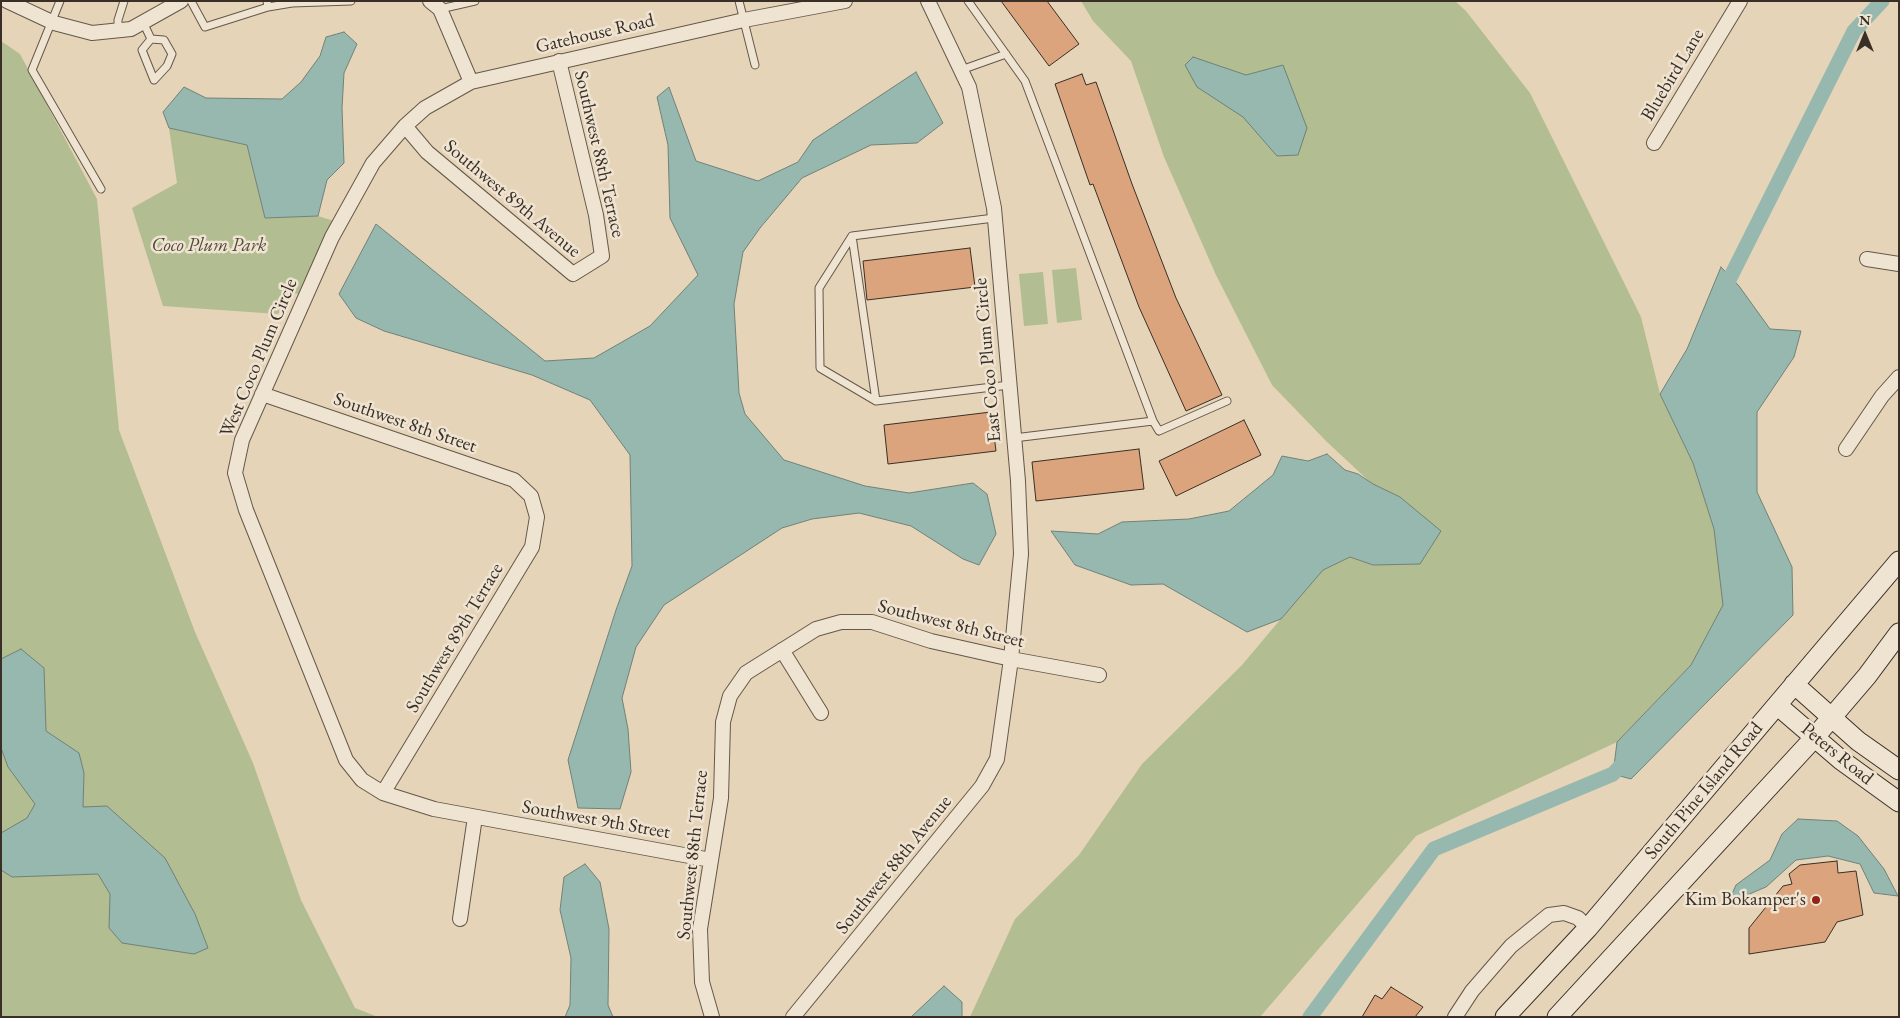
<!DOCTYPE html>
<html>
<head>
<meta charset="utf-8">
<style>
	body { margin:0 }
	#map { position:relative; width:1900px; height:1018px; overflow:hidden; background:#e6d4b8; font-family:"EB Garamond",serif }
	canvas { display:block }
	.frame { position:absolute; inset:0; border:2px solid #392f26; pointer-events:none }
	.north { position:absolute; left:1840px; top:10px; width:50px; height:50px; -webkit-text-stroke:4px #efe3d1; paint-order:stroke; rotate:0deg; font-size:14px; font-weight:700; line-height:20px; text-align:center; color:#392f26 }
	.north::after { content:''; display:block; margin:auto; width:18px; height:22px; background:#392f26; clip-path:polygon(50% 0,100% 100%,50% 72%,0 100%) }
</style>
</head>
<body>
<div id="map">
<canvas width="1900" height="1018"></canvas>
<div class="frame"></div>
<div class="north">N</div>
</div>
<script>
const g = document.querySelector('canvas').getContext('2d');
g.lineJoin = 'round';
function paint(path, color) { g.fillStyle = color; g.fill(path, 'evenodd'); }
const shape = rows => new Path2D(rows.map(r => 'M' + r).join(''));
function trace(path, color, width, dash) { g.strokeStyle = color; g.lineWidth = width; g.lineCap = dash ? 'butt' : 'round'; g.setLineDash(dash || []); g.stroke(path); }
function drawText(font, color, halo, rows, align = 'center') {
  g.font = font + ' "EB Garamond",serif'; g.lineWidth = 5; g.setLineDash([]); g.textBaseline = 'middle'; g.strokeStyle = halo; g.fillStyle = color; for (const [text, x, y, turn = 0] of rows) {
    g.save(); g.translate(x, y); g.rotate((+turn || 0) * Math.PI / 180); g.textAlign = isNaN(turn) ? turn : align; if (halo) g.strokeText(text, 0, 0); g.fillText(text, 0, 0); g.restore();
  }
}
paint(shape([
	[1081,1,1455,1,1466,11,1530,93,1641,317,1660,394,1693,463,1714,529,1724,605,1691,665,1617,742,1416,836,1260,1017,970,1017,1015,919,1079,855,1142,764,1242,665,1322,570,1350,557,1373,565,1400,497,1372,484,1327,442,1272,385,1216,275,1164,157,1131,61,1093,21],
	[1,41,20,54,97,199,119,430,195,632,253,763,301,900,355,1008,378,1017,1,1017],
	[169,128,247,145,265,218,318,216,334,221,300,294,290,293,278,314,163,306,132,208,177,183],
	[1076,268,1082,320,1057,323,1052,270],
	[1043,272,1048,324,1024,326,1019,274]
]), '#b2bd91');
const water = shape([
	[344,32,357,44,344,73,342,108,344,163,327,180,318,216,265,218,247,145,169,128,163,112,184,87,206,98,282,99,301,82,320,56,326,37,344,32],
	[1193,57,1246,75,1283,65,1307,128,1298,155,1277,156,1243,117,1197,87,1185,65,1193,57],
	[916,72,943,123,917,143,871,145,802,178,760,228,743,252,734,304,739,393,745,414,784,460,865,486,909,493,973,483,987,494,996,534,979,565,963,559,911,526,859,513,812,519,782,528,664,605,636,647,622,698,628,729,631,772,620,809,578,808,568,760,616,610,632,566,630,455,590,400,532,375,384,331,356,318,339,294,376,224,545,361,594,358,650,326,698,275,670,218,668,145,657,97,669,87,696,161,758,181,798,162,813,140,916,72],
	[1721,267,1739,286,1770,329,1801,331,1794,357,1757,412,1757,492,1792,567,1793,615,1631,779,1613,774,1617,742,1691,665,1723,605,1714,529,1693,463,1660,394,1687,349,1721,267],
	[1327,454,1345,470,1358,474,1373,484,1400,497,1441,531,1420,564,1373,565,1350,557,1323,570,1281,619,1247,632,1163,584,1131,585,1075,565,1051,531,1098,534,1122,522,1189,519,1229,511,1273,475,1282,456,1308,461,1327,454],
	[21,649,44,668,46,731,79,753,84,773,83,807,107,806,165,858,195,914,208,948,194,954,122,943,109,928,110,894,98,874,12,877,1,870,1,833,27,818,35,804,8,767,1,748,1,659,21,649],
	[1798,819,1837,821,1858,836,1884,869,1898,896,1874,893,1860,864,1828,856,1796,860,1766,887,1728,903,1736,885,1770,860,1782,834,1798,819],
	[585,864,600,882,609,929,608,1005,613,1017,565,1017,570,1005,571,958,560,910,564,877,585,864],
	[944,986,962,1002,962,1017,911,1017,944,986]
]);
paint(water, '#96b8af');
trace(water, '#718178', 1);
trace(shape([
	[1721,296,1854,31,1882,1],
	[1310,1017,1434,849,1613,774,1627,759]
]), '#96b8af', 15);
const building = shape([
	[1001,1,1047,1,1079,44,1049,66,1001,1],
	[1082,74,1086,85,1096,82,1132,184,1176,298,1222,395,1186,411,1139,307,1093,184,1090,185,1055,84,1082,74],
	[970,248,975,287,867,300,863,261,970,248],
	[991,412,996,451,888,464,884,425,991,412],
	[1244,420,1261,455,1176,496,1159,461,1244,420],
	[1139,449,1144,489,1036,501,1032,462,1139,449],
	[1837,861,1838,873,1856,871,1863,915,1837,922,1825,942,1749,954,1749,928,1783,886,1792,884,1789,874,1800,865,1837,861],
	[1391,987,1423,1007,1415,1017,1362,1017,1375,995,1382,999,1391,987]
]);
paint(building, '#dca47d');
trace(building, '#392f26', 1);
const lane = shape([
	[60,1,32,70,101,189],
	[191,1,205,27,268,7,267,1],
	[739,1,755,65],
	[968,1,1025,81,1153,421],
	[268,7,292,3,351,1],
	[440,9,475,1],
	[143,22,151,39,142,50,154,80,167,66,172,54,164,40,151,39],
	[118,30,118,20,124,1],
	[961,70,1006,54],
	[994,218,852,236,819,288,820,368,876,401,1009,385],
	[852,236,876,401],
	[1014,438,1153,421,1159,431,1227,401]
]);
const street = shape([
	[7,1,54,23,92,33,131,29,181,1],
	[430,1,440,9,471,82],
	[405,126,427,152,573,274,602,256,596,215,559,61],
	[1654,143,1740,1],
	[1867,259,1899,264],
	[262,394,514,480,531,496,537,517,532,547,383,793],
	[1846,449,1882,396,1899,377],
	[782,650,821,713],
	[711,860,434,809,383,793,362,780,346,760,246,510,235,473,242,440,332,237,373,163,405,126,425,108,471,82,744,20,845,1],
	[460,919,475,817],
	[712,1017,702,982,700,929,721,798,723,722,730,696,746,673,816,629,841,622,872,622,931,641,1011,659,1099,675],
	[793,1017,982,786,997,759,1011,659,1021,554,1018,481,994,208,969,87,928,1],
	[1455,1017,1472,991,1511,946,1549,915,1564,913,1578,918,1588,928]
]);
const secondary = shape([
	[1794,684,1858,741,1899,770],
	[1777,705,1841,760,1899,802],
	[1505,1017,1588,928,1899,561],
	[1557,1017,1814,738,1867,676,1899,633]
]);
trace(lane, '#64584a', 9);
trace(street, '#64584a', 16);
trace(secondary, '#392f26', 21);
trace(lane, '#efe3d1', 7);
trace(street, '#efe3d1', 14);
trace(secondary, '#efe3d1', 19);
for (const [x, y, r, color] of [
	[1816,900,5,"#8f2418"]
]) { const dot = new Path2D(); dot.arc(x, y, r, 0, 2 * Math.PI); g.fillStyle = color; g.fill(dot); trace(dot, '#efe3d1', 2); }
drawText('19px', '#392f26', '#efe3d1', [
	["Gatehouse Road",595,34,-13],
	["Bluebird Lane",1673,75,-59],
	["Southwest 88th Terrace",599,154,77],
	["Southwest 89th Avenue",512,199,40],
	["West Coco Plum Circle",259,358,-67],
	["East Coco Plum Circle",988,360,-95],
	["Southwest 8th Street",405,423,19],
	["Southwest 8th Street",951,624,14],
	["Southwest 89th Terrace",455,638,-59],
	["Peters Road",1837,754,39],
	["South Pine Island Road",1704,791,-50],
	["Southwest 9th Street",596,820,10],
	["Southwest 88th Terrace",693,855,-84],
	["Southwest 88th Avenue",894,865,-51]
]);
drawText('italic 19px', '#514b3b', '#efe3d1', [
	["Coco Plum Park",209,246]
]);
drawText('19px', '#392f26', '#efe3d1', [
	["Kim Bokamper's",1806,900]
], 'right');
</script>
</body>
</html>
